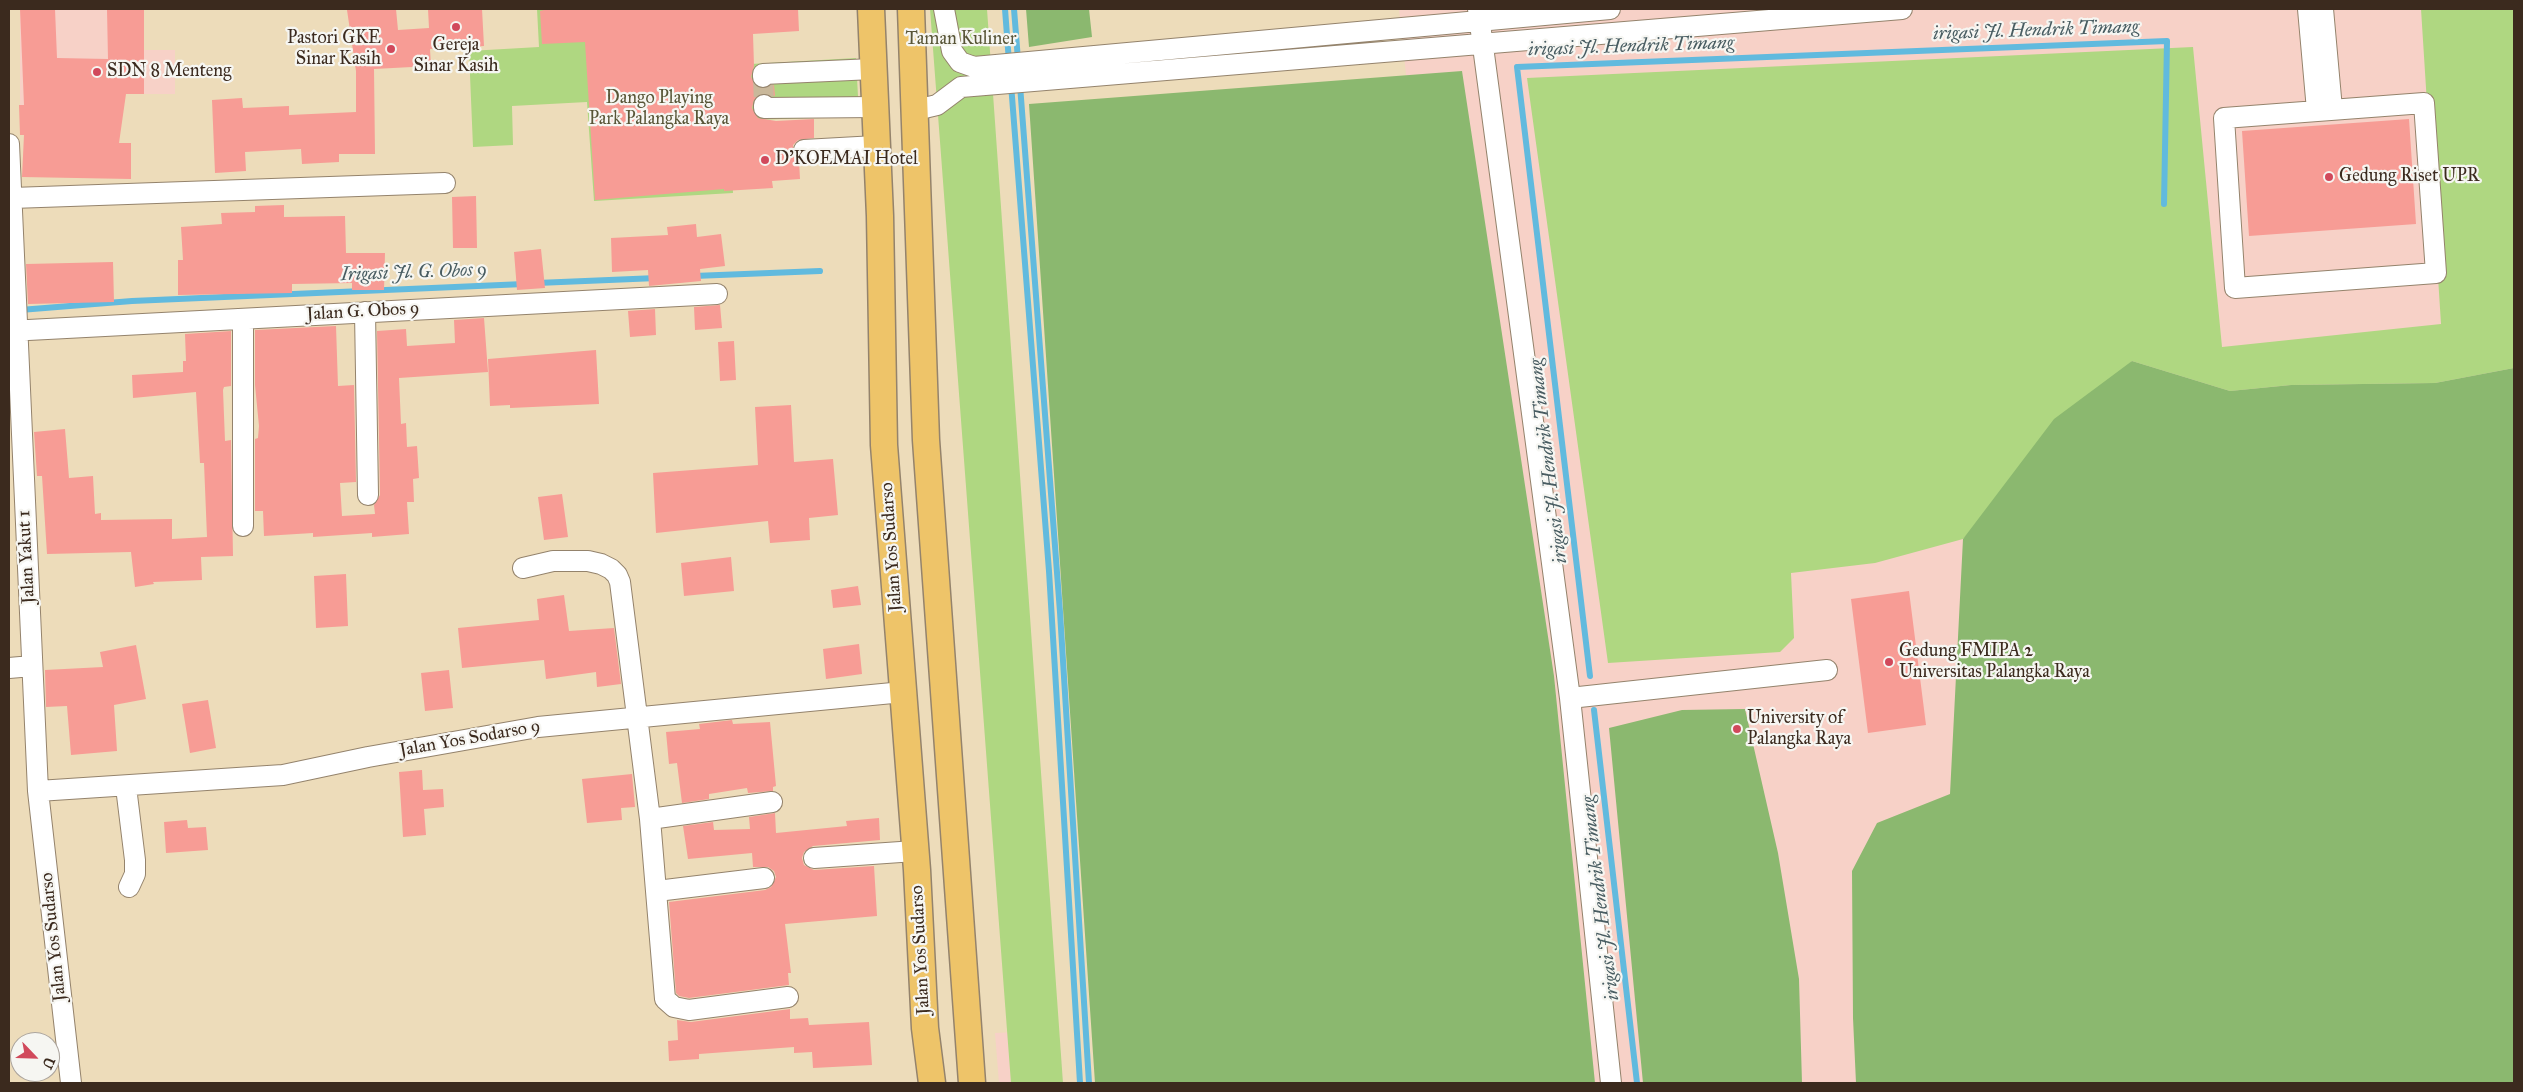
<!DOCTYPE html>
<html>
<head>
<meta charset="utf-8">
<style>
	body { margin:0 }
	#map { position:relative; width:2523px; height:1092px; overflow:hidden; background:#eddcba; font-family:"IM FELL Great Primer",serif }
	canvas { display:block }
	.frame { position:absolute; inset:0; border:10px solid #3b2a1e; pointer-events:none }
	.north { position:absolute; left:10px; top:1032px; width:50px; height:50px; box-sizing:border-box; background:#f6f6f2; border:1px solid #aba49d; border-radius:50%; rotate:114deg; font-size:14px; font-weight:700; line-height:20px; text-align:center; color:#3b2a1e }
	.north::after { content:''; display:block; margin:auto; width:18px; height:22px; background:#d1495b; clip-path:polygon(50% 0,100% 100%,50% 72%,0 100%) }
</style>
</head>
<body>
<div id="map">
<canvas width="2523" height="1092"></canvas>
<div class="frame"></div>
<div class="north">U</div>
</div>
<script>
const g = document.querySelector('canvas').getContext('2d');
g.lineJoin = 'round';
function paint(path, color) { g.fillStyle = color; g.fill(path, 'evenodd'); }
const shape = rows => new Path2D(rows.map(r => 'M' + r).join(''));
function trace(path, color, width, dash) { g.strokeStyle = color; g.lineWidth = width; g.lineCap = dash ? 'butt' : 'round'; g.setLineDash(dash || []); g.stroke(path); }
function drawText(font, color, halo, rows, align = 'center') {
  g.font = font + ' "IM FELL Great Primer",serif'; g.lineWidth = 4.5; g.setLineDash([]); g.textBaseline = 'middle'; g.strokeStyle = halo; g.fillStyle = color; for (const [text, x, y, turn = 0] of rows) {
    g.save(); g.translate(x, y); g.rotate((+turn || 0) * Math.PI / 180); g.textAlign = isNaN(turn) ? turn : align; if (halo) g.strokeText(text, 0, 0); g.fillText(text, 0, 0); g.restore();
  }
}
paint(shape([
	[20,9,144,9,144,50,175,50,175,94,120,94,20,135],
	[1399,9,2514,9,2514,331,1970,374,2027,1083,1514,1083],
	[1059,1030,1063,1083,999,1083,995,1033]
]), '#f7d1c7');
paint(shape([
	[537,9,708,9,711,60,751,64,856,58,859,116,729,121,733,193,594,201,587,102,512,106,513,145,473,147,469,51,539,47],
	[930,9,987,9,1063,1083,1011,1083],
	[2421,9,2514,9,2514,368,2435,383,2291,385,2230,391,2132,361,1963,539,1875,563,1791,573,1794,638,1780,652,1608,663,1527,78,2193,47,2222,347,2441,324]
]), '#afd781');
paint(shape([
	[1026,9,1089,9,1092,37,1029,47],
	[1462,71,1554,676,1595,1083,1095,1083,1029,104],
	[2132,361,2230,391,2291,385,2435,383,2514,368,2514,1083,1856,1083,1853,1018,1852,871,1877,823,1950,794,1963,539,2054,419],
	[1745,709,1778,853,1799,979,1802,1083,1643,1083,1609,728,1682,710]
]), '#8bb86f');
trace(shape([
	[1005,9,1009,62],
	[1014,9,1018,60],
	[1011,84,1049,571,1080,1083],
	[1020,85,1060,612,1089,1083],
	[694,276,820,271],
	[537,283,657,278],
	[20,310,132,301,524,284],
	[1590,676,1517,67,2167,41,2164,204],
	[1594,710,1637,1083]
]), '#61bade', 6);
paint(shape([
	[20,9,55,9,57,58,108,59,107,9,144,9,144,94,126,94,119,143,131,143,131,179,22,177,24,135,20,135,19,105,24,105],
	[396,9,398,30,429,28,428,9,482,9,484,46,430,49,431,66,374,69,375,154,339,154,339,162,302,164,301,149,245,152,246,171,215,173,212,100,242,98,243,108,289,106,289,115,356,112,356,71,347,10],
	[548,9,798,9,799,31,753,34,754,66,751,77,758,87,763,89,774,85,775,96,764,93,754,100,752,108,758,118,776,121,814,119,814,138,798,140,793,145,794,156,799,161,800,179,772,181,773,188,724,191,724,189,595,200,585,42,542,44,540,11],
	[2409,119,2416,224,2249,236,2242,131],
	[476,196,477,248,453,248,452,197],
	[284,205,284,217,345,216,346,253,385,253,384,290,352,290,352,283,292,284,292,293,178,295,178,260,183,260,181,227,222,224,221,213,255,212,255,206],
	[696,224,697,237,721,234,725,266,700,269,701,281,649,286,648,270,612,272,611,238,668,235,667,227],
	[541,249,545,288,517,290,514,252],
	[113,262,114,302,28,304,26,264],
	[720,305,722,328,695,330,694,307],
	[655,309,656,335,630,337,628,311],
	[484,318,488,372,399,378,401,424,406,423,407,447,417,446,419,478,413,479,414,502,407,502,409,534,372,537,372,533,313,537,313,533,264,536,263,511,255,511,255,439,258,438,259,426,255,385,255,330,336,326,338,386,354,385,356,482,340,483,342,516,375,514,374,505,380,495,377,331,406,329,407,346,455,343,454,320],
	[231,331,231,386,224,387,223,390,225,441,231,440,233,556,201,557,202,580,153,582,154,584,135,587,131,552,47,554,42,476,37,476,34,432,65,429,69,478,93,476,95,514,101,513,101,520,172,519,172,539,207,537,204,463,200,463,196,392,133,398,132,375,183,372,183,361,186,361,185,334],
	[734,341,736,380,720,381,718,342],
	[596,350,599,404,510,408,510,405,490,406,488,359],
	[791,405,794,462,833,459,838,515,809,518,810,540,770,543,768,521,656,533,653,473,758,465,755,407],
	[562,494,568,537,544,540,538,497],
	[731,557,734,591,684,596,681,563],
	[346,574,348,626,316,628,314,576],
	[858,586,861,605,833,608,831,590],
	[1909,591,1926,725,1868,733,1851,599],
	[564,595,569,631,614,628,621,684,597,687,596,672,546,679,544,660,462,668,458,628,539,620,537,599],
	[859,644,862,674,826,679,823,649],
	[136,645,146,699,114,705,117,751,71,755,67,706,46,707,45,670,103,667,100,652],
	[449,670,453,708,425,711,421,673],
	[208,700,216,748,190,753,182,704],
	[732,720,733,724,770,722,776,786,773,787,773,791,748,793,747,788,709,794,709,799,682,803,677,763,669,764,666,732,700,729,699,724],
	[422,770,423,790,443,789,444,807,424,809,426,835,403,837,399,772],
	[632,774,635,807,621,808,622,820,587,823,582,779],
	[775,813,776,833,847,826,846,821,879,818,880,840,813,846,804,852,802,858,804,865,814,870,874,866,877,916,785,924,791,973,788,973,789,985,689,998,679,996,676,993,669,902,765,890,771,887,776,877,774,871,768,867,753,867,752,853,688,859,683,826,713,822,714,830,750,829,749,817],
	[187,820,188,828,206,827,208,850,166,853,164,822],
	[790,1009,790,1019,808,1018,809,1025,869,1022,872,1065,813,1068,812,1052,794,1053,794,1047,699,1054,699,1059,669,1061,668,1041,678,1040,677,1020,691,1022]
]), '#f79c95');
trace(shape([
	[763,77,764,105]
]), '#c9b89b', 20, [20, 10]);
const minor = shape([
	[944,9,952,51,960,62,974,67,1610,9],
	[1478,9,1570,698,1611,1083],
	[2308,9,2317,110],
	[2323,9,2332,109],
	[763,77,763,74,873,69],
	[2424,103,2436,273,2235,288,2224,118,2424,103],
	[764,105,764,108,875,107],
	[916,110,937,105,961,87,1902,9],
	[9,144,38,791,71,1083],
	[804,150,876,146],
	[12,198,445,183],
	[365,312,368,495],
	[243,319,243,526],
	[9,331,717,294],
	[523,568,553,561,588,561,601,564,611,569,617,575,620,582,650,819,665,999,674,1007,689,1010,788,997],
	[9,668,32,666],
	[1570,698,1827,670],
	[126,787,135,860,135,874,129,887],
	[38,791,283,775,368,757,538,727,903,692],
	[650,819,772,802],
	[814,858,915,851],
	[657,891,764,878]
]);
const major = shape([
	[871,9,880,216,884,445,917,870,925,1028,932,1083],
	[911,9,926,440,972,1083]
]);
trace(minor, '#94836c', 22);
trace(major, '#94836c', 29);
trace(minor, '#fff', 20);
trace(major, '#eec469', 26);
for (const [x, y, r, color] of [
	[456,27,5,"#d1495b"],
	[391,49,5,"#d1495b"],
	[97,72,5,"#d1495b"],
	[765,160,5,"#d1495b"],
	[2329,177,5,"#d1495b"],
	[1889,662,5,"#d1495b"],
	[1737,729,5,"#d1495b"]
]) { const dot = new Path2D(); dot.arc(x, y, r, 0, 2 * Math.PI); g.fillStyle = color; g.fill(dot); trace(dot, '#f6f6f2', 2); }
drawText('18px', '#3b2a1e', '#f6f6f2', [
	["Pastori GKE",381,39,"right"],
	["Sinar Kasih",381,60,"right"],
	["Gereja",456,46,"center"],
	["Sinar Kasih",456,67,"center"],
	["SDN 8 Menteng",107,72],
	["D'KOEMAI Hotel",775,160],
	["Gedung Riset UPR",2339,177],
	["Gedung FMIPA 2",1899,652],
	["Universitas Palangka Raya",1899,673],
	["University of",1747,719],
	["Palangka Raya",1747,740]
], 'left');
drawText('18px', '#585537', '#f6f6f2', [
	["Taman Kuliner",961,40],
	["Dango Playing",659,99],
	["Park Palangka Raya",659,120]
]);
drawText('18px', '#3b2a1e', '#f6f6f2', [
	["Jalan G. Obos 9",363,312,-3],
	["Jalan Yos Sudarso",892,547,-94],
	["Jalan Yakut 1",27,557,-93],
	["Jalan Yos Sodarso 9",470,739,-10],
	["Jalan Yos Sudarso",54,937,-96],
	["Jalan Yos Sudarso",921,950,-93]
]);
drawText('italic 19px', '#485c61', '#f6f6f2', [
	["irigasi Jl. Hendrik Timang",2036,31,-2],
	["irigasi Jl. Hendrik Timang",1631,47,-2],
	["Irigasi Jl. G. Obos 9",414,273,-2],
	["irigasi Jl. Hendrik Timang",1549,461,-97],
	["irigasi Jl. Hendrik Timang",1601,898,-97]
]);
</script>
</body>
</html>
